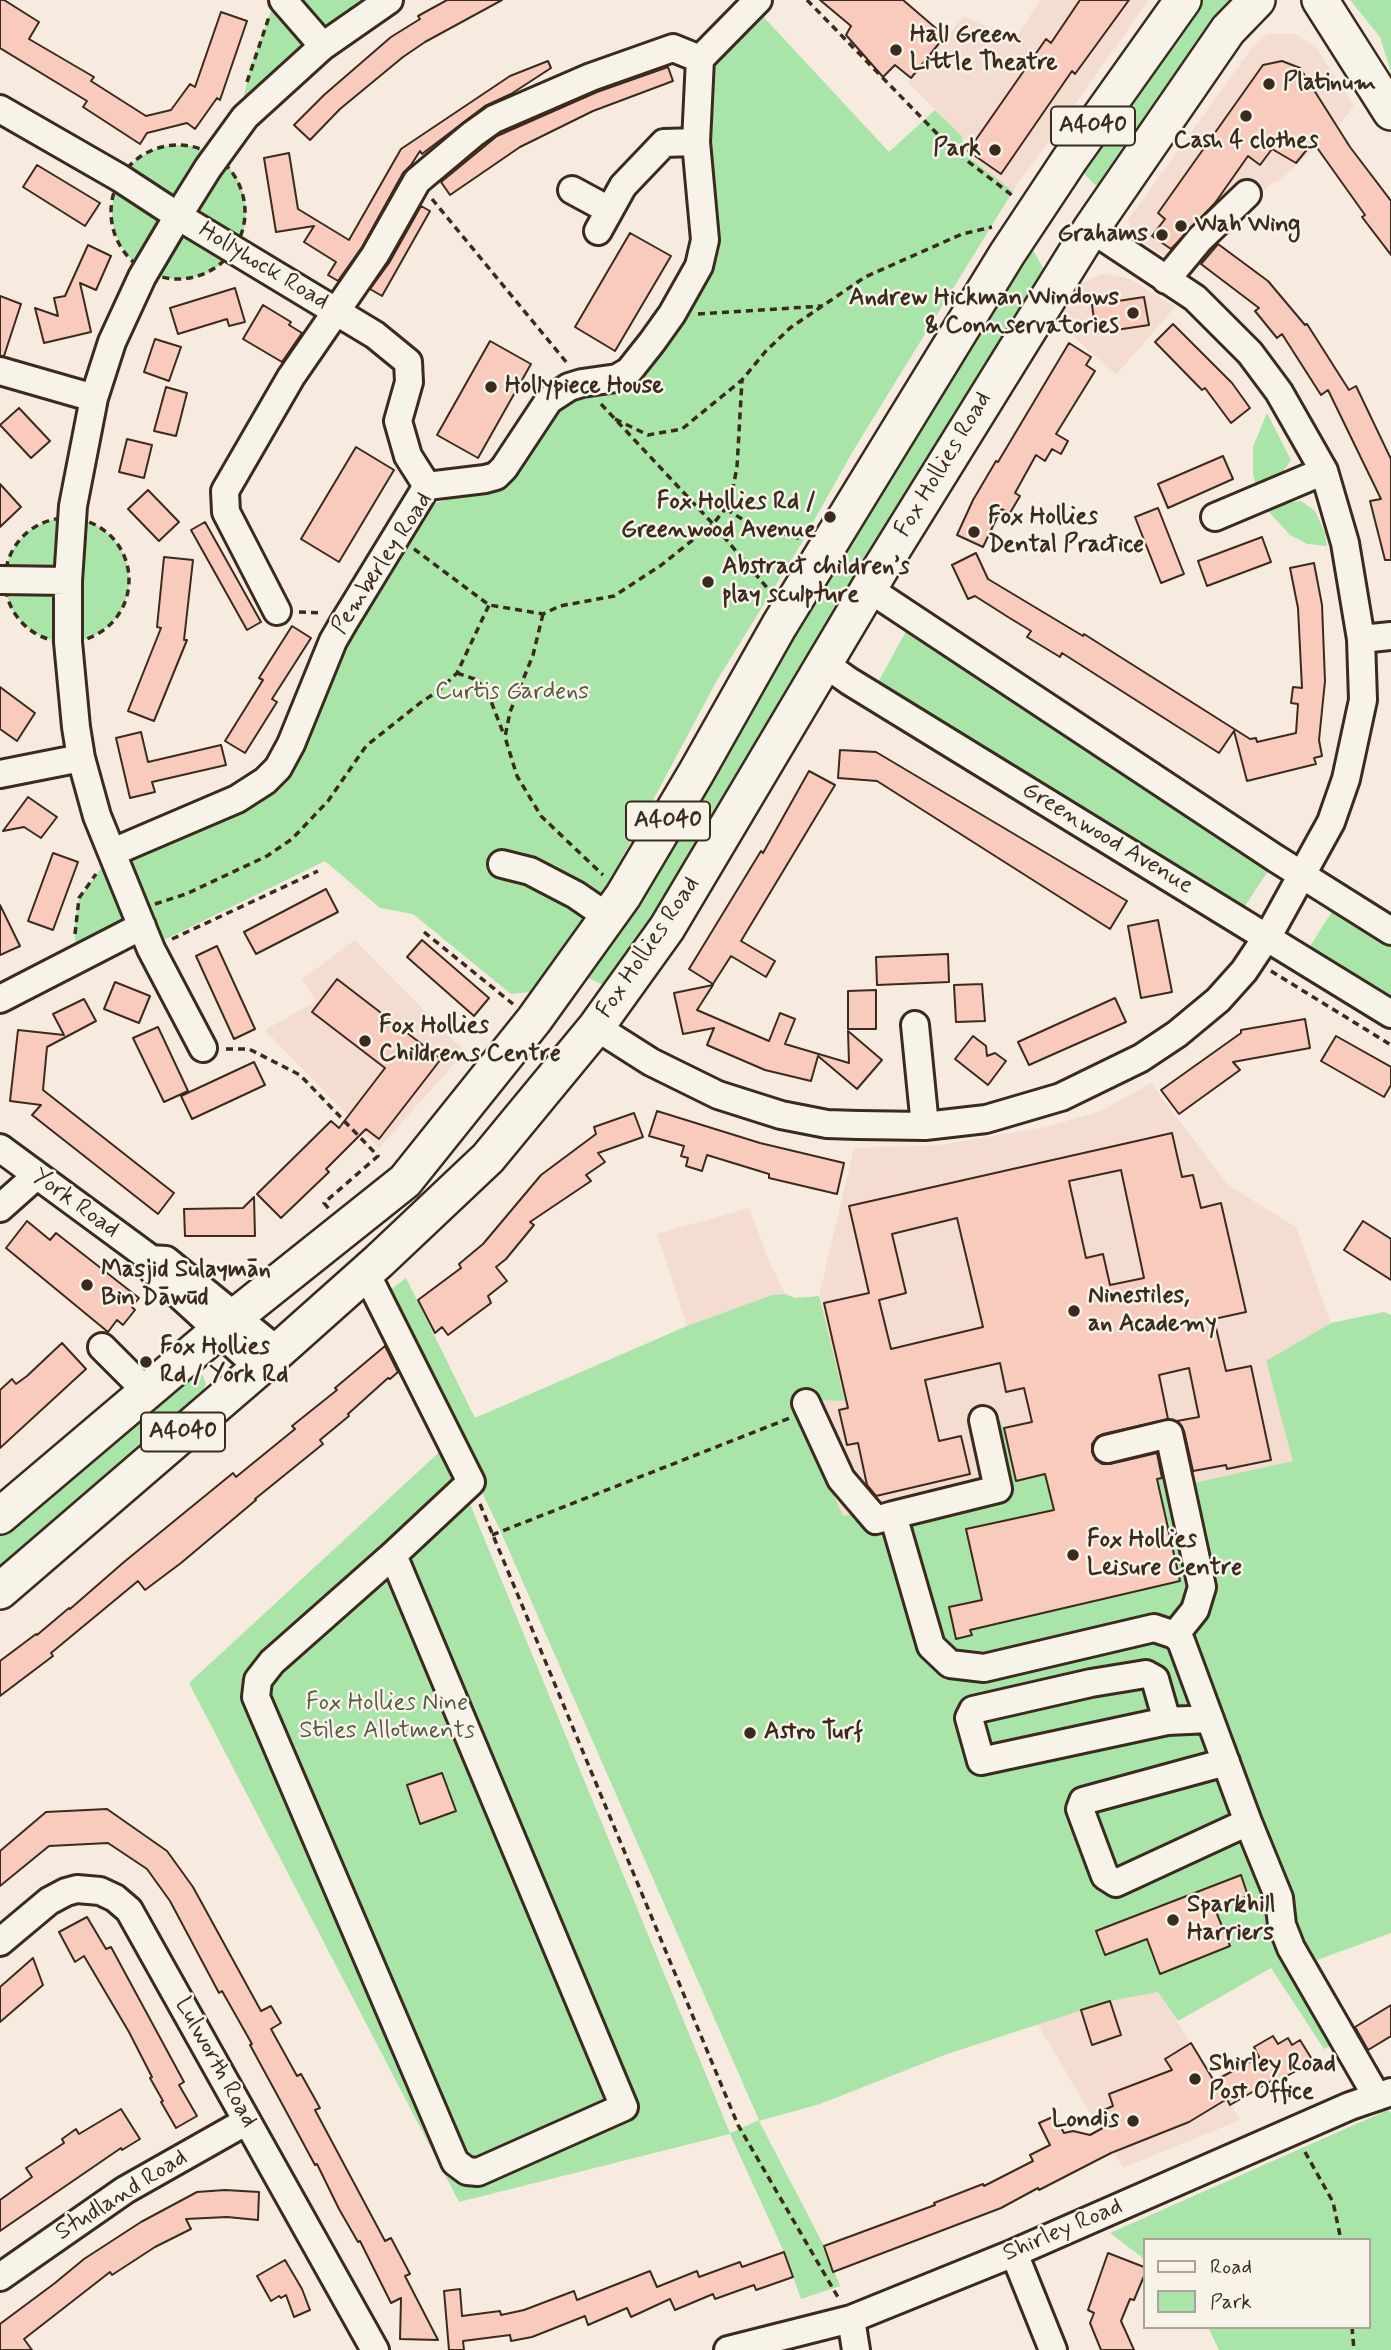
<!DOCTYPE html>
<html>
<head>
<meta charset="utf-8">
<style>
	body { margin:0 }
	#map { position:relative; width:1391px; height:2350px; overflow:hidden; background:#f7ebdf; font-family:Mynerve,sans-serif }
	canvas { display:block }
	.legend { position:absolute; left:1143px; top:2238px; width:228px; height:91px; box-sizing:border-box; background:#f7f3e8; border:2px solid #aca397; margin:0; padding:9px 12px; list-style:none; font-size:21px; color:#3b2a1e }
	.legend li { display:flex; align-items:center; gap:14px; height:35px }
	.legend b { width:35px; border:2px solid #aca397 }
</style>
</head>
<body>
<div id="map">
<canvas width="1391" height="2350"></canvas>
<ul class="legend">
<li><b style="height:9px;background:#f7f3e8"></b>Road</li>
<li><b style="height:19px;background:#a9e4a9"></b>Park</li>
</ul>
</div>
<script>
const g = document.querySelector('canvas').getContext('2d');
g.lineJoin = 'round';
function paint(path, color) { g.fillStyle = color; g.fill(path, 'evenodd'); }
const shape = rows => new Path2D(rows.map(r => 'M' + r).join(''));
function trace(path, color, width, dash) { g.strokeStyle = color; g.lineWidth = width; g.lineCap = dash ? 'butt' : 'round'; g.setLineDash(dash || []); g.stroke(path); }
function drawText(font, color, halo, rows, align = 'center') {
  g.font = font + ' Mynerve,sans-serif'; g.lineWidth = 5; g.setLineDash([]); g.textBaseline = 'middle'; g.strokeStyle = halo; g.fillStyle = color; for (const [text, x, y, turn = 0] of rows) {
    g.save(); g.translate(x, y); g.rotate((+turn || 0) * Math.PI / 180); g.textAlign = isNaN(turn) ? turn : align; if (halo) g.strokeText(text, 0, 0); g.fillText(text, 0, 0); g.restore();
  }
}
paint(shape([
	[1040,0,1149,0,1013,191,963,153,962,136,908,83,963,17,1016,38],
	[1267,34,1296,34,1317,49,1354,106,1338,127,1278,182,1272,183,1212,240,1188,270,1134,237,1128,220,1251,49],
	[1102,274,1115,275,1130,279,1175,307,1116,375,1054,319,1077,285],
	[355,940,465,1052,379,1148,265,1030,316,1001,302,979],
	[1151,1083,1228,1185,1296,1227,1331,1323,1266,1362,1294,1461,1189,1484,1175,1421,1010,1457,1004,1428,999,1418,969,1423,983,1477,842,1516,795,1406,816,1400,845,1401,819,1296,854,1148,938,1145,1046,1127,1101,1111],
	[749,1208,769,1261,785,1294,772,1295,687,1326,657,1234],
	[1158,1992,1240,2120,1123,2168,1037,2023,1110,2001]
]), '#f4ddd0');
paint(shape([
	[279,0,389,0,237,127,250,69,270,13],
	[1199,0,1244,0,1108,183,1095,185,1083,172,1086,158],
	[1350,0,1391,0,1391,72,1380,37],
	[759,12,889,152,935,110,962,136,963,153,1013,191,853,451,801,544,716,682,602,896,530,992,511,994,413,914,380,908,325,861,160,942,132,874,130,861,143,848,253,798,355,616,424,506,498,486,557,408,573,395,625,382,708,270,702,112,720,52],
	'112 212a67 67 0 1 1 134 0a67 67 0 1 1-134 0Z',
	[1023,250,1033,250,1043,268,958,422,610,988,588,978,591,963],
	[1267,413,1291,460,1279,477,1257,489,1253,474,1253,447],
	[1301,501,1315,511,1325,533,1327,546,1307,544,1290,535,1269,512,1257,510,1278,504],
	'5 580a62 62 0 1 1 124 0a62 62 0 1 1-124 0Z',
	[909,626,1272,865,1243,909,876,686],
	[113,852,142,926,82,958,75,941,75,921,79,898],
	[1333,910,1391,946,1391,1000,1309,948],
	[406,1278,475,1418,687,1326,772,1295,785,1294,795,1298,819,1296,845,1401,816,1400,795,1407,843,1516,984,1479,970,1423,999,1418,1004,1428,1011,1457,1176,1421,1185,1472,1189,1484,1293,1461,1266,1361,1331,1323,1384,1312,1391,1315,1391,1933,1317,1960,1376,2065,1371,2067,1336,2043,1324,2049,1271,1968,1178,2021,1158,1992,1110,2001,947,2054,820,2104,759,2121,824,2246,840,2286,801,2299,784,2252,730,2134,459,2202,189,1683,446,1446,730,2133,759,2120,500,1530,387,1292],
	[196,1370,202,1374,206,1384,196,1408,0,1579,0,1530],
	[1388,2110,1391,2113,1391,2350,1219,2350,1208,2327,1368,2327,1368,2240,1144,2240,1144,2259,1110,2233]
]), '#a9e4a9');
const building = shape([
	[0,0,4,0,39,22,29,39,94,77,91,81,146,116,171,110,190,84,195,87,221,12,247,21,220,100,217,98,195,129,187,123,147,133,140,144,83,107,87,101,0,48,0,0],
	[447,0,502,0,425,42,403,57,340,109,310,140,294,125,324,95,391,37,420,19,418,16,447,0],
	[820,0,903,0,945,36,911,78,895,65,883,77,846,35,851,26,820,0],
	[1080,0,1129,0,1075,74,1072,71,1001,174,968,151,1046,39,1051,43,1080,0],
	[548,61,551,68,511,94,485,106,422,154,420,151,411,165,403,173,362,247,338,281,328,275,336,262,304,242,314,226,276,232,264,158,289,153,298,209,349,240,401,149,510,76,548,61],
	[1282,61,1300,68,1350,147,1391,201,1391,255,1362,217,1365,215,1313,142,1296,163,1272,149,1260,165,1248,156,1215,203,1171,249,1152,236,1165,219,1158,213,1263,65,1282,61],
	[668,67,673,81,593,111,520,147,450,195,441,182,497,136,597,92,668,67],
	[37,165,100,203,85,226,23,187,37,165],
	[421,206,430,211,382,296,370,289,389,263,421,206],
	[630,233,671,256,615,351,575,327,630,233],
	[1218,244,1268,281,1305,325,1307,324,1349,390,1356,386,1391,459,1391,560,1385,560,1370,501,1381,499,1328,390,1321,395,1282,334,1277,338,1255,311,1259,308,1201,264,1218,244],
	[88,245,111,256,96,290,80,283,91,332,44,343,35,308,58,316,54,298,65,296,88,245],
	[235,288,245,322,229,326,227,319,178,334,170,308,235,288],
	[0,296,21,304,4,356,0,356,0,296],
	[1144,297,1149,325,1096,333,1092,305,1144,297],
	[263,305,291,322,289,325,302,333,282,362,243,339,263,305],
	[1173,324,1232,383,1250,408,1231,423,1205,388,1202,390,1155,342,1173,324],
	[155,339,181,347,169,381,144,372,155,339],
	[490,341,531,364,478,458,437,435,490,341],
	[1069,343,1091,357,1086,365,1095,371,1056,434,1068,441,1061,454,1052,449,1045,461,1036,455,1015,493,1020,496,1010,513,1001,509,983,547,957,535,973,500,996,461,998,462,1069,343],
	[166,387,187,393,176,436,154,431,166,387],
	[19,408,50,441,31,458,0,425,19,408],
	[127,439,152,445,144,478,119,472,127,439],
	[356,447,394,470,339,562,301,539,356,447],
	[1223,456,1233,479,1168,508,1158,484,1223,456],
	[0,484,21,507,0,527,0,484],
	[148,490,179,522,159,541,128,509,148,490],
	[1158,508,1184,574,1161,583,1135,517,1158,508],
	[205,522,261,622,247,630,191,530,205,522],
	[1262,537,1271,562,1207,586,1198,561,1262,537],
	[976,553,988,579,1083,636,1084,634,1250,739,1256,738,1257,742,1296,733,1298,704,1291,703,1293,687,1302,688,1298,608,1290,568,1314,563,1322,605,1325,681,1319,740,1322,756,1314,758,1316,764,1247,781,1234,731,1219,753,1062,653,1060,657,1027,637,1031,631,1008,617,975,596,968,599,952,565,976,553],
	[164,557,193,560,184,640,187,640,154,721,128,711,161,628,157,627,164,557],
	[292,626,311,638,272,699,277,702,245,753,225,741,263,680,259,678,292,626],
	[0,687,35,713,17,741,0,729,0,687],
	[141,732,148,762,221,745,226,765,152,782,155,792,130,798,116,738,141,732],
	[840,750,876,752,1127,901,1110,929,877,781,838,778,840,750],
	[809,771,835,785,741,941,775,961,766,977,731,956,713,984,689,969,761,851,763,853,809,771],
	[28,797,57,817,41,838,24,827,3,831,28,797],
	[53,853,78,862,53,930,28,921,53,853],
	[326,889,338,912,256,954,244,932,326,889],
	[0,905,20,946,0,955,0,905],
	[1158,920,1172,992,1141,998,1128,926,1158,920],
	[422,940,489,998,474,1016,407,957,422,940],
	[217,946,255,1029,234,1039,196,956,217,946],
	[948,954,949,982,877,985,876,957,948,954],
	[337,979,441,1059,379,1139,366,1129,326,1169,329,1172,281,1218,257,1194,331,1121,339,1128,385,1068,312,1012,337,979],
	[115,982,150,996,139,1023,104,1009,115,982],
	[982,984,985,1021,956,1022,954,985,982,984],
	[713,985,697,1010,769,1041,780,1013,795,1019,785,1044,849,1063,848,1031,882,1060,857,1089,818,1056,811,1081,765,1070,707,1045,714,1028,683,1034,674,993,713,985],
	[876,990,876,1029,848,1029,848,991,876,990],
	[1115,998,1126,1022,1029,1065,1018,1042,1115,998],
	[84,999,96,1021,47,1047,43,1090,174,1193,158,1214,32,1115,41,1105,10,1101,18,1030,64,1035,53,1014,84,999],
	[1305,1019,1310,1048,1233,1062,1240,1070,1179,1114,1161,1090,1241,1033,1241,1030,1305,1019],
	[158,1027,188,1091,164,1102,133,1038,158,1027],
	[973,1036,986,1046,987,1056,995,1053,1006,1061,988,1085,955,1059,973,1036],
	[1336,1036,1391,1067,1391,1085,1384,1097,1321,1061,1336,1036],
	[254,1062,265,1085,192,1119,181,1096,254,1062],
	[657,1111,760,1143,844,1163,837,1194,769,1178,769,1174,707,1155,702,1171,686,1166,688,1158,681,1156,684,1146,649,1136,657,1111],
	[634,1113,643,1137,598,1153,605,1162,586,1175,591,1181,530,1222,534,1225,506,1259,496,1267,507,1281,488,1296,491,1303,448,1335,442,1327,435,1333,418,1300,461,1268,459,1264,483,1244,541,1175,596,1134,594,1127,634,1113],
	[1172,1133,1182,1177,1193,1175,1201,1208,1221,1203,1246,1312,1214,1319,1226,1371,1251,1366,1271,1460,1227,1469,1226,1465,1193,1471,1184,1431,1177,1421,1199,1417,1189,1368,1159,1375,1168,1419,1103,1434,1097,1437,1092,1444,1092,1452,1096,1460,1102,1464,1110,1464,1157,1453,1162,1478,1157,1479,1180,1581,970,1630,972,1635,956,1639,949,1607,982,1600,966,1529,1054,1510,1045,1474,1016,1481,1004,1428,1032,1422,1024,1388,1006,1392,1000,1363,925,1380,939,1441,961,1436,970,1474,876,1496,867,1485,858,1443,847,1445,839,1410,848,1408,824,1303,869,1293,849,1206,1172,1133],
	[1121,1170,1144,1278,1110,1285,1103,1254,1086,1258,1069,1181,1121,1170],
	[957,1218,983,1327,891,1349,879,1300,906,1293,892,1234,957,1218],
	[254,1197,255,1236,185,1236,184,1209,243,1208,254,1197],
	[27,1221,50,1240,56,1233,139,1298,132,1307,135,1310,123,1325,117,1320,108,1332,6,1248,27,1221],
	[1363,1221,1391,1239,1391,1280,1344,1250,1363,1221],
	[62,1343,86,1369,0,1448,0,1390,12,1379,16,1384,27,1376,62,1343],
	[385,1346,398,1372,390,1379,388,1378,348,1414,349,1416,320,1440,323,1444,255,1499,256,1500,181,1563,145,1590,138,1581,51,1653,53,1656,0,1696,0,1661,36,1634,37,1635,69,1608,70,1609,124,1562,233,1473,236,1477,295,1429,292,1426,337,1390,335,1388,385,1346],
	[442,1773,456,1811,420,1824,407,1785,442,1773],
	[107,1809,167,1851,193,1887,261,2011,271,2006,281,2023,271,2029,297,2076,301,2074,320,2108,315,2110,385,2241,391,2238,410,2274,405,2276,438,2340,400,2339,401,2298,391,2303,360,2241,358,2242,339,2209,317,2164,315,2165,274,2089,250,2045,252,2044,222,1991,219,1993,170,1901,147,1869,108,1843,49,1846,0,1886,0,1851,46,1812,107,1809],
	[1241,1875,1248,1896,1215,1909,1230,1946,1160,1974,1147,1939,1105,1955,1096,1931,1241,1875],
	[87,1917,106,1949,111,1947,184,2082,179,2085,197,2116,176,2128,161,2102,163,2101,150,2078,152,2077,129,2032,84,1956,75,1962,59,1932,87,1917],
	[33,1958,43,1985,0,2022,0,1987,33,1958],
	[1110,2001,1121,2035,1092,2045,1081,2010,1110,2001],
	[1391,2005,1391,2036,1368,2050,1355,2027,1391,2005],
	[1273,2036,1278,2044,1288,2038,1292,2045,1300,2040,1313,2061,1275,2083,1273,2080,1230,2105,1227,2099,1189,2122,1111,2153,1039,2190,1038,2188,1001,2208,833,2272,824,2246,935,2205,934,2203,983,2184,984,2186,1033,2161,1030,2155,1050,2145,1039,2123,1055,2116,1064,2133,1073,2131,1090,2135,1110,2124,1104,2110,1113,2106,1109,2094,1172,2070,1165,2059,1191,2043,1214,2081,1259,2057,1254,2047,1273,2036],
	[121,2109,140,2139,122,2150,121,2148,0,2231,0,2200,32,2177,26,2168,64,2143,62,2139,76,2129,79,2134,121,2109],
	[225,2190,259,2192,258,2220,227,2217,186,2219,191,2229,155,2247,112,2275,110,2272,24,2339,32,2350,0,2350,0,2324,55,2283,84,2259,141,2222,197,2192,225,2190],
	[784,2252,793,2277,756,2290,754,2285,715,2299,713,2294,675,2310,670,2299,631,2317,627,2308,588,2325,585,2316,532,2337,511,2341,510,2335,463,2341,464,2350,449,2350,444,2291,460,2289,462,2316,500,2311,501,2315,524,2310,574,2291,577,2300,650,2271,657,2287,697,2271,699,2277,740,2262,742,2267,784,2252],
	[1108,2253,1144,2267,1144,2276,1134,2300,1130,2299,1121,2321,1134,2350,1101,2350,1090,2323,1094,2313,1088,2310,1108,2253],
	[285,2260,302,2289,310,2310,294,2317,286,2295,281,2298,279,2296,271,2301,257,2276,285,2260]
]);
paint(building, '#f9cbbc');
trace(building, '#3b2a1e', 2);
const minor = shape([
	[283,0,323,46],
	[0,109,120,178,178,216,375,335,408,362,409,382,398,421,408,456,427,486],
	[572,190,609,210],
	[598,231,623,186,664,143,696,142],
	[1166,280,1200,239,1247,194],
	[0,371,94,398],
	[1215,517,1324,471],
	[0,580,68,581],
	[869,589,1275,858,1391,931],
	[277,611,226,512,225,491,291,377,375,255,417,181,473,134,494,119,591,77,673,48,700,59],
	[1361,639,1391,636],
	[825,664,849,681,1391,1014],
	[0,774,81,758],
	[113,852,237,799,265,781,278,768,291,744,333,641,344,622,427,486,485,479,496,476,504,468,549,400,569,387,582,383,617,378,629,371,652,342,672,314,699,266,705,240,696,142,700,59,758,0],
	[502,864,530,871,576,895,608,917],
	[0,999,142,926],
	[915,1025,925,1126],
	[596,1027,651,1062,718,1095,781,1115,827,1124,858,1125,925,1126,986,1119,1061,1097,1141,1058,1177,1034,1218,1000,1244,971,1272,929,1331,822,1346,779,1363,700,1361,639,1345,543,1324,471,1279,392,1250,353,1195,298,1091,229],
	[203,1048,151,949,97,816,81,758,76,727,68,642,68,581,73,506,94,398,112,342,142,277,178,216,208,168,245,117,323,46,389,0],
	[0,1148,151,1259,166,1260,278,1351],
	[0,1208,36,1176],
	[152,1264,154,1272,259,1368],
	[366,1273,471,1482,393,1555,624,2107,478,2172,467,2171,455,2162,256,1697,258,1680,272,1662,393,1555],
	[102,1347,147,1392],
	[806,1403,841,1479,876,1520,893,1515],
	[983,1420,998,1489,893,1515,931,1646,950,1664,984,1668,1154,1628,1175,1635,1181,1641,1248,1822,1279,1898,1282,1925,1291,1948,1377,2097],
	[1107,1449,1169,1434,1202,1587,1195,1610,1175,1635],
	[1167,1721,1155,1679,1146,1674,1091,1683,973,1710,969,1718,981,1761,1167,1721,1210,1719],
	[1226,1762,1083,1801,1080,1809,1105,1876,1116,1883,1248,1822],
	[0,1942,49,1901,66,1892,77,1889,100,1891,115,1898,129,1910,375,2350],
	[1014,2253,1053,2350],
	[0,2277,125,2190,247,2121],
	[851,2319,856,2350],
	[728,2350,851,2319,1014,2253,1350,2106,1391,2092]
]);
const major = shape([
	[1320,0,1391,112],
	[0,1516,237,1315,405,1181,534,1020,623,896,696,773,779,626,1007,254,1070,159,1183,0],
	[0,1591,259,1368,379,1261,488,1158,596,1027,667,928,881,568,1091,229,1228,30,1257,0]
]);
trace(minor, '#3b2a1e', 32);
trace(major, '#3b2a1e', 40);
trace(shape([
	[807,0,952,149,1013,196],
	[247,82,269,17],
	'111 212a67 67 0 1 1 134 0a67 67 0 1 1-134 0Z',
	[432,199,567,363],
	[698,314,823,306],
	[601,404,713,524,769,590],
	[615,419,648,435,682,429,742,380,765,352,790,328,865,277,962,234,992,227],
	[726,509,750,524,801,539],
	'5 580a62 62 0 1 1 124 0a62 62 0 1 1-124 0Z',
	[414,549,489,605,543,614,560,606,614,596,660,566,713,524,730,503,737,467,742,380],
	[299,612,323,613],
	[543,614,533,655,510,712,505,737,517,776,541,816,603,875],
	[457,673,477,680,489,696,504,735],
	[155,904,186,894,267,856,292,839,328,801,366,746,420,703,438,691,457,673,489,605],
	[424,932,513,1004],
	[75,934,79,898,96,874],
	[172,939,318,871],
	[1271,971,1391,1045],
	[226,1049,249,1049,300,1075,378,1156,324,1203,329,1209],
	[480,1504,738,2125,839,2299],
	[492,1535,790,1418],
	[1305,2152,1333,2202,1341,2240],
	[1352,2327,1354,2350]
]), '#3b2a1e', 3.5, [7, 5]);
trace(minor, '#f7f3e8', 26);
trace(major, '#f7f3e8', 35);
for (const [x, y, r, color] of [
	[896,50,7,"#3b2a1e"],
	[1269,84,7,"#3b2a1e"],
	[1246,116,7,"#3b2a1e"],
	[995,150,7,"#3b2a1e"],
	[1181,226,7,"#3b2a1e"],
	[1162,235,7,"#3b2a1e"],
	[1133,313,7,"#3b2a1e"],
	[491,387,7,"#3b2a1e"],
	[830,517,7,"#3b2a1e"],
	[974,532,7,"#3b2a1e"],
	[708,582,7,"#3b2a1e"],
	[365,1041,7,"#3b2a1e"],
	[87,1285,7,"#3b2a1e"],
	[1074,1311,7,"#3b2a1e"],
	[146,1362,7,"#3b2a1e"],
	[1073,1555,7,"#3b2a1e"],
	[750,1733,7,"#3b2a1e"],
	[1173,1920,7,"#3b2a1e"],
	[1195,2079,7,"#3b2a1e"],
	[1133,2121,7,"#3b2a1e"]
]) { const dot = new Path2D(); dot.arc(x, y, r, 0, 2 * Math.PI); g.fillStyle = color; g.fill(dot); trace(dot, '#f7f3e8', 2.5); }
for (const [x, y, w] of [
	[1093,126,84],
	[668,821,84],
	[183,1432,84]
]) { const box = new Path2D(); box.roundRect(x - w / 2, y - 19.5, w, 39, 5); g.fillStyle = '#f7f3e8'; g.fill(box); trace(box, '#3b2a1e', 2); }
drawText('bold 23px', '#3b2a1e', null, [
	["A4040",1093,126],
	["A4040",668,821],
	["A4040",183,1432]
]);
drawText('bold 24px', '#3b2a1e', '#f7f3e8', [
	["Hall Green",910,36],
	["Little Theatre",910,64],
	["Platinum",1283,84],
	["Cash 4 clothes",1246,142,"center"],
	["Park",981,150,"right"],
	["Wah Wing",1195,226],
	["Grahams",1148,235,"right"],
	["Andrew Hickman Windows",1119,299,"right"],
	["& Connservatories",1119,327,"right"],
	["Hollypiece House",505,387],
	["Fox Hollies Rd /",816,503,"right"],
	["Greenwood Avenue",816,531,"right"],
	["Fox Hollies",988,518],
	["Dental Practice",988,546],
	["Abstract children’s",722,568],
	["play sculpture",722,596],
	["Fox Hollies",379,1027],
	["Childrens Centre",379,1055],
	["Masjid Sulaymān",101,1271],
	["Bin Dāwūd",101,1299],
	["Ninestiles,",1088,1297],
	["an Academy",1088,1325],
	["Fox Hollies",160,1348],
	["Rd / York Rd",160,1376],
	["Fox Hollies",1087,1541],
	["Leisure Centre",1087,1569],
	["Astro Turf",764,1733],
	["Sparkhill",1187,1906],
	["Harriers",1187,1934],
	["Shirley Road",1209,2065],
	["Post Office",1209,2093],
	["Londis",1119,2121,"right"]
], 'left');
drawText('24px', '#3b2a1e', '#f7f3e8', [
	["Hollyhock Road",263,267,31],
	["Fox Hollies Road",944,465,-59],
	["Pemberley Road",383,564,-57],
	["Greenwood Avenue",1107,839,31],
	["Fox Hollies Road",649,948,-56],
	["York Road",75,1204,36],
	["Lulworth Road",215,2063,61],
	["Studland Road",122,2196,-32],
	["Shirley Road",1063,2231,-23]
]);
drawText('24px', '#565841', '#f7f3e8', [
	["Curtis Gardens",512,693],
	["Fox Hollies Nine",387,1704],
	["Stiles Allotments",387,1732]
]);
</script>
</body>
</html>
